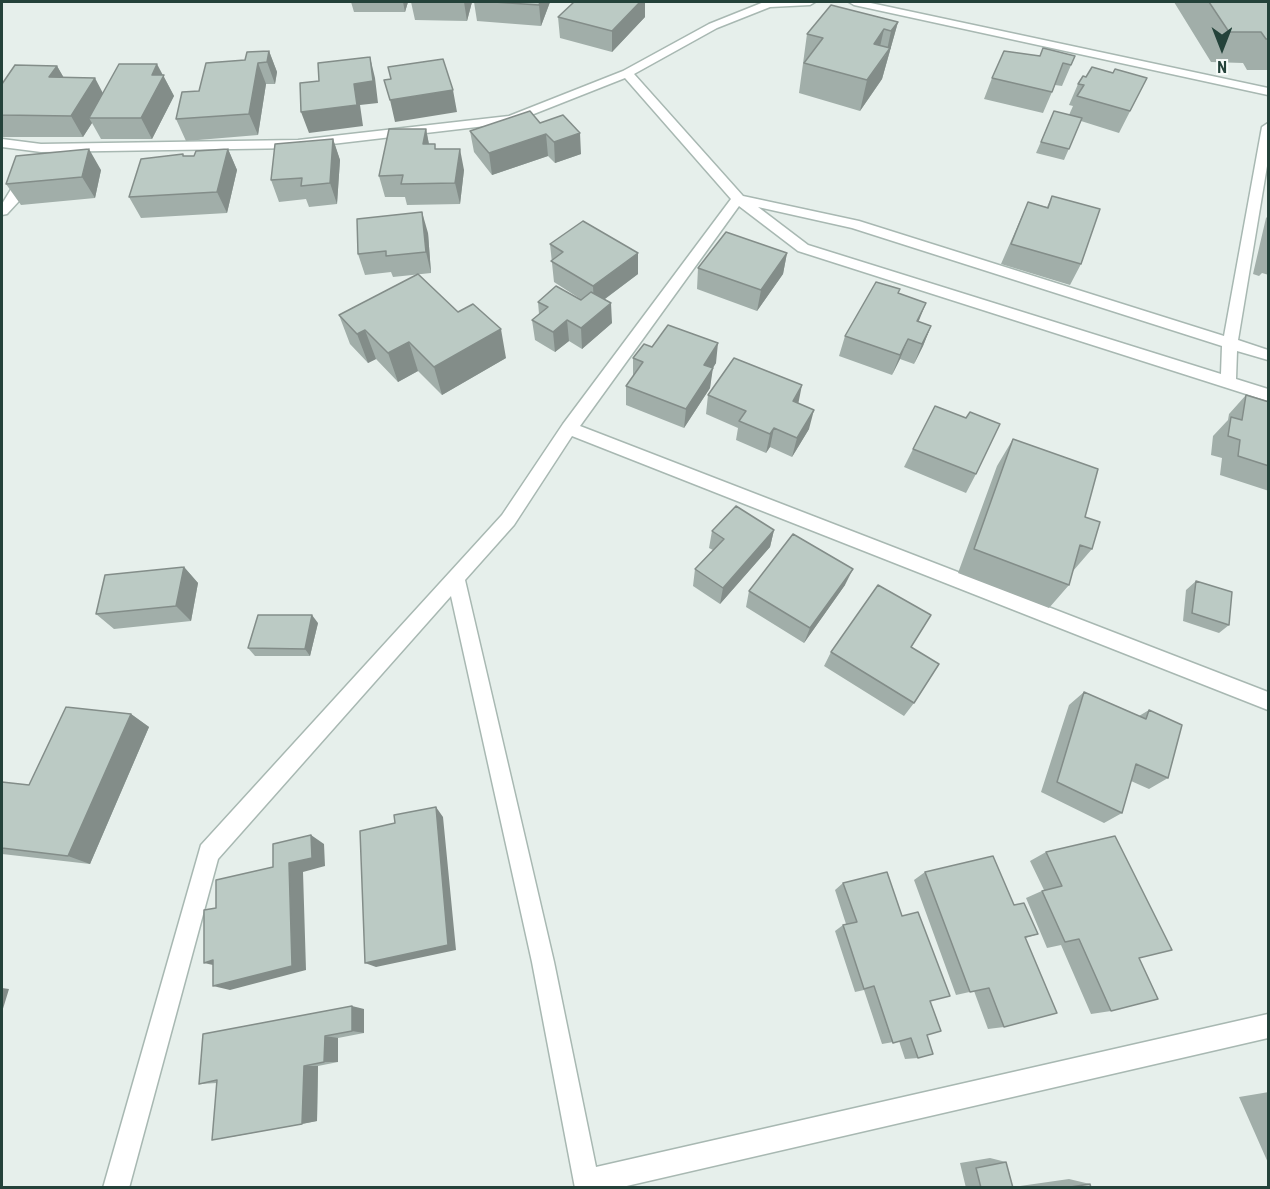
<!DOCTYPE html>
<html>
<head>
<meta charset="utf-8">
<style>
	body { margin:0 }
	#map { position:relative; width:1270px; height:1189px; overflow:hidden; background:#e6efeb; font-family:"Roboto Condensed",sans-serif }
	canvas { display:block }
	.frame { position:absolute; inset:0; border:3px solid #24423a; pointer-events:none }
	.north { position:absolute; left:1192px; top:18px; width:60px; height:60px; -webkit-text-stroke:4px #f7fbf9; paint-order:stroke; rotate:180deg; font-size:16px; font-weight:700; line-height:24px; text-align:center; color:#24423a }
	.north::after { content:''; display:block; margin:auto; width:21px; height:27px; background:#24423a; clip-path:polygon(50% 0,100% 100%,50% 72%,0 100%) }
</style>
</head>
<body>
<div id="map">
<canvas width="1270" height="1189"></canvas>
<div class="frame"></div>
<div class="north">N</div>
</div>
<script>
const g = document.querySelector('canvas').getContext('2d');
g.lineJoin = 'round';
const shape = rows => new Path2D(rows.map(r => 'M' + r).join(''));
function trace(path, color, width, dash) { g.strokeStyle = color; g.lineWidth = width; g.lineCap = dash ? 'butt' : 'round'; g.setLineDash(dash || []); g.stroke(path); }
function paint(path, color) { g.fillStyle = color; g.fill(path, 'evenodd'); }
const minor = shape([
	[764,2,815,2,810,5,770,7,717,28,634,74,743,196,859,221,1224,336,1262,127,1268,123,1268,160,1238,340,1268,350,1268,360,1237,351,1236,379,1268,389,1268,401,798,251,739,206,580,426,1268,692,1268,710,572,436,514,525,465,580,554,962,596,1167,1268,1014,1268,1038,618,1188,575,1188,532,962,451,596,218,859,129,1188,103,1188,201,845,502,515,563,424,731,199,625,78,511,123,298,148,41,152,2,147,2,139,41,144,298,140,509,116,623,71,709,24,764,2],
	[758,207,852,228,1222,346,1221,374,808,245,758,207],
	[849,2,866,2,1268,88,1268,95,854,5,849,2],
	[26,172,32,176,19,201,7,214,2,215,2,204,21,173,26,172]
]);
trace(minor, '#a8b8b2', 3);
paint(minor, '#fff');
paint(shape([
	[351,2,408,2,405,12,354,12],
	[411,2,472,2,467,21,415,20],
	[474,2,550,2,541,26,477,21],
	[574,2,645,2,645,17,612,52,560,38,558,17],
	[1174,2,1269,2,1269,70,1247,70,1243,63,1211,62],
	[898,22,882,79,860,111,799,93,807,34],
	[269,51,277,72,275,84,266,84,258,135,186,141,176,119,245,60],
	[1075,56,1062,86,1055,85,1043,113,984,99,992,78],
	[57,66,64,78,103,93,163,75,174,96,152,139,101,139,92,123,83,137,2,137,2,84],
	[1113,73,1147,78,1119,133,1081,121,1064,160,1036,153,1054,111,1069,115,1073,106,1069,105,1078,84,1086,77],
	[540,123,581,154,555,163,548,156,492,175,474,152,470,131],
	[426,129,429,144,464,170,460,204,407,205,405,197,385,197,379,176],
	[333,139,340,160,337,204,309,207,306,199,279,202,271,180],
	[228,149,237,170,227,213,141,218,129,197,184,156,194,156],
	[101,170,95,198,21,205,6,184],
	[1052,196,1081,264,1070,285,1001,264,1028,202,1047,207],
	[1269,215,1269,275,1262,273,1259,276,1253,274,1266,218],
	[428,233,431,273,393,277,391,272,365,275,358,254],
	[550,244,638,253,638,274,605,299,612,323,582,349,569,341,555,352,535,340,532,320,539,314,538,302,581,300,582,300,554,282],
	[787,253,783,274,757,311,697,289,698,268],
	[899,293,919,322,931,326,923,346,914,364,900,359,892,375,839,356,845,336],
	[339,315,506,358,442,395,418,371,398,382,376,359,368,363,350,344],
	[652,347,716,363,712,368,710,388,684,428,626,405,626,386,633,377,633,358],
	[708,395,798,403,809,429,792,457,770,447,766,453,736,440,738,428,706,414],
	[1246,395,1269,402,1269,491,1220,475,1222,458,1211,455,1213,436,1228,420,1229,414],
	[1013,439,1085,517,1092,549,1073,571,1069,585,1049,608,958,573,997,466],
	[913,449,976,474,966,493,904,467],
	[774,530,770,547,720,604,693,586,695,569,713,550,709,548,712,531],
	[184,567,198,583,191,621,114,629,96,614],
	[1196,581,1229,625,1219,633,1183,621,1186,590],
	[845,585,804,643,746,607,749,591],
	[318,623,310,656,255,656,248,648],
	[911,647,914,703,904,716,824,666,831,652],
	[1084,692,1139,716,1149,710,1168,778,1149,789,1131,781,1122,813,1104,823,1041,792,1069,705],
	[131,714,149,727,90,864,2,854,2,782,29,785],
	[1046,852,1139,958,1111,1011,1091,1014,1061,945,1047,948,1026,898,1044,890,1030,861],
	[925,872,1014,905,1038,934,1026,938,1004,1027,988,1029,974,991,956,995,914,880],
	[843,883,930,1001,927,1035,918,1058,905,1059,899,1041,882,1044,864,990,855,992,835,931,843,925,846,924,835,890],
	[364,1009,364,1033,338,1038,338,1062,318,1066,317,1121,231,1137,217,1083,199,1084],
	[1269,1092,1269,1165,1239,1097],
	[990,1158,1006,1162,1013,1187,1069,1179,1090,1184,1091,1188,966,1188,960,1163]
]), '#a1aea9');
paint(shape([
	[403,2,408,2,405,12],
	[464,2,472,2,467,21],
	[540,2,550,2,541,26,539,5],
	[640,2,645,2,645,17,612,52,612,31],
	[898,22,882,79,860,111,867,80,886,55,891,31],
	[884,29,877,60,874,44],
	[269,51,277,72,275,84,267,62],
	[370,57,375,78,378,103,360,105,363,126,309,133,301,112,354,84],
	[258,63,266,84,258,135,249,114],
	[157,64,174,96,152,139,141,118,152,75],
	[57,66,69,87,49,77],
	[95,78,106,99,89,118,92,123,83,137,71,116],
	[453,90,457,112,395,122,390,100],
	[426,129,430,150,423,144],
	[580,133,581,154,555,163,554,142],
	[546,134,548,156,492,175,489,153],
	[333,139,340,160,337,204,330,183],
	[89,149,101,170,95,198,82,177],
	[228,149,237,170,227,213,217,192],
	[460,149,464,170,460,204,455,183],
	[422,212,428,233,431,273,426,252],
	[638,253,638,274,594,307,593,286],
	[787,253,783,274,757,311,761,290],
	[611,303,612,323,582,349,581,328],
	[926,303,918,323,909,341,917,321],
	[567,320,569,341,555,352,553,332],
	[931,326,923,346,914,364,922,344],
	[501,329,506,358,442,395,434,367],
	[365,330,376,359,368,363,357,334],
	[908,339,900,359,892,375,900,355],
	[409,342,418,371,398,382,388,353],
	[718,343,716,363,710,373,713,368,710,388,684,428,686,409,704,365],
	[802,385,798,405,793,401],
	[814,410,809,429,792,457,797,438],
	[774,428,770,447,766,453,770,434],
	[774,530,770,547,720,604,723,588],
	[184,567,198,583,191,621,176,606],
	[853,569,845,585,804,643,810,628],
	[312,615,318,623,310,656,305,649],
	[131,714,149,727,90,864,68,856],
	[436,807,443,817,456,950,376,967,365,963],
	[311,835,324,844,325,866,303,872,306,970,230,990,213,986,289,863],
	[213,960,222,967,204,963],
	[2,988,9,989,2,1012],
	[352,1006,364,1009,364,1033,352,1031],
	[325,1036,338,1038,338,1062,324,1062],
	[304,1066,318,1066,317,1121,302,1124]
]), '#838d89');
const building = shape([
	[494,2,540,2,539,5,494,2],
	[574,2,640,2,612,31,558,17,574,2],
	[1209,2,1269,2,1269,39,1266,39,1261,32,1229,32,1209,2],
	[831,5,898,22,891,31,884,29,874,44,890,48,867,80,804,63,823,38,807,34,831,5],
	[1043,48,1075,56,1071,65,1063,63,1052,92,992,78,1004,51,1040,56,1043,48],
	[269,51,267,62,258,63,249,114,176,119,182,92,199,91,206,63,245,60,247,52,269,51],
	[370,57,373,81,354,84,357,105,301,112,300,83,319,81,318,63,370,57],
	[443,59,453,90,390,100,384,80,391,79,388,67,443,59],
	[119,64,157,64,152,75,164,75,141,118,89,118,119,64],
	[15,65,57,66,49,77,95,78,71,116,2,115,2,84,15,65],
	[1092,67,1113,73,1115,69,1147,78,1130,111,1077,96,1084,85,1078,84,1083,76,1086,77,1092,67],
	[530,111,540,123,563,115,580,133,554,142,546,134,489,153,470,131,530,111],
	[1054,111,1082,118,1069,149,1041,142,1054,111],
	[389,129,426,129,423,144,435,144,435,149,460,149,455,183,401,184,403,175,379,176,389,129],
	[333,139,330,183,301,186,302,178,271,180,275,144,333,139],
	[89,149,82,177,6,184,16,156,89,149],
	[228,149,217,192,129,197,141,159,183,154,183,156,194,156,196,151,228,149],
	[1052,196,1100,209,1081,264,1011,244,1028,202,1048,208,1052,196],
	[422,212,426,252,386,256,386,251,358,254,357,219,422,212],
	[583,221,638,253,593,286,551,261,563,252,550,244,583,221],
	[726,232,787,253,761,290,698,268,726,232],
	[418,274,458,312,473,304,501,329,434,367,409,342,388,353,365,330,357,334,339,315,418,274],
	[876,282,900,289,898,293,926,303,917,321,931,326,922,344,908,339,900,355,845,336,876,282],
	[556,286,581,300,591,292,611,303,581,328,567,320,553,332,532,320,548,307,538,302,556,286],
	[668,325,718,343,704,365,713,368,686,409,626,386,643,362,633,358,644,344,652,347,668,325],
	[734,358,802,385,793,401,814,410,797,438,774,428,770,434,739,421,746,411,708,395,734,358],
	[1246,395,1269,402,1269,466,1238,456,1240,440,1228,436,1231,417,1242,420,1246,395],
	[935,406,966,418,970,412,1000,424,976,474,913,449,935,406],
	[1013,439,1098,469,1085,517,1100,522,1092,549,1080,545,1069,585,974,549,1013,439],
	[736,506,774,530,723,588,695,569,724,539,712,531,736,506],
	[793,534,853,569,810,628,749,591,793,534],
	[184,567,176,606,96,614,105,575,184,567],
	[1196,581,1232,592,1229,625,1192,613,1196,581],
	[878,585,931,615,911,647,939,664,914,703,831,652,878,585],
	[258,615,312,615,305,649,248,648,258,615],
	[1084,692,1146,719,1149,710,1182,725,1168,778,1136,764,1122,813,1057,782,1084,692],
	[66,707,131,714,68,856,2,848,2,782,29,785,66,707],
	[436,807,448,945,365,963,360,831,395,823,394,815,436,807],
	[311,835,312,858,289,863,292,966,213,986,213,960,204,963,204,910,216,908,216,880,273,867,273,844,311,835],
	[1115,836,1172,950,1139,958,1158,999,1111,1011,1079,939,1065,942,1042,891,1062,886,1046,852,1115,836],
	[993,856,1014,905,1024,903,1038,934,1025,937,1057,1013,1004,1027,989,988,970,992,925,872,993,856],
	[887,872,902,916,918,912,950,996,930,1001,941,1031,927,1035,933,1054,918,1058,911,1038,893,1043,874,986,864,989,843,925,857,922,843,883,887,872],
	[352,1006,352,1031,325,1036,324,1062,304,1066,302,1124,212,1140,217,1080,199,1084,203,1034,352,1006],
	[1006,1162,1013,1188,981,1188,976,1168,1006,1162],
	[1090,1184,1091,1188,1064,1188,1090,1184]
]);
paint(building, '#bbcac4');
trace(building, '#838d89', 1.5);
</script>
</body>
</html>
